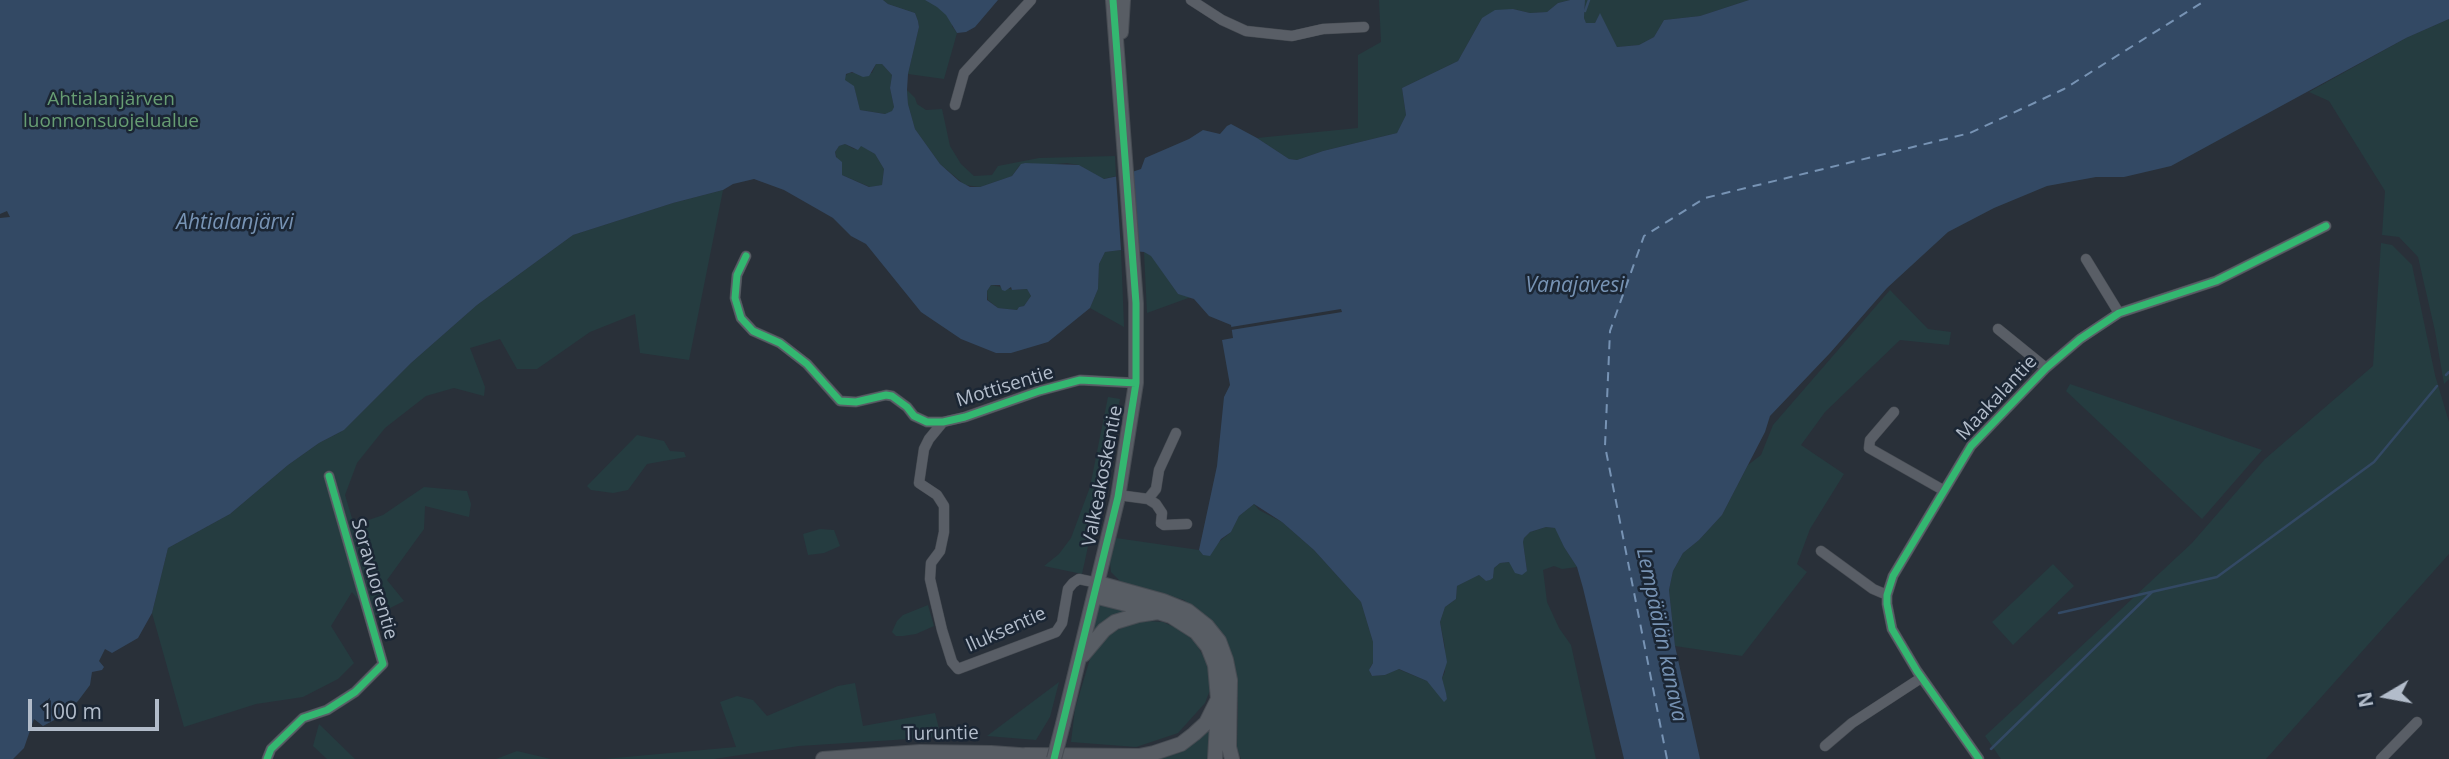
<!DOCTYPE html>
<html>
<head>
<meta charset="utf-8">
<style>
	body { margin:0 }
	#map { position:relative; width:2449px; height:759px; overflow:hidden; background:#293039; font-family:"Open Sans",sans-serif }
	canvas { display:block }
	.north { position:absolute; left:2351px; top:661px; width:70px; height:70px; -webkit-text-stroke:5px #1b2634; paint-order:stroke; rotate:260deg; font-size:19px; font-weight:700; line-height:28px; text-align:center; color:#b2bcca }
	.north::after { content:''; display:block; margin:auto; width:24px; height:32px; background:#b2bcca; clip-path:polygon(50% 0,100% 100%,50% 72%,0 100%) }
	.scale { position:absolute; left:28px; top:699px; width:131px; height:32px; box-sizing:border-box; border:4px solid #b2bcca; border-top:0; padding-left:9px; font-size:21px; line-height:24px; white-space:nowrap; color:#b2bcca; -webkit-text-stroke:5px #1b2634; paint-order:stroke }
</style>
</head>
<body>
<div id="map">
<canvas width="2449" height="759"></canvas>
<div class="north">N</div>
<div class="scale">100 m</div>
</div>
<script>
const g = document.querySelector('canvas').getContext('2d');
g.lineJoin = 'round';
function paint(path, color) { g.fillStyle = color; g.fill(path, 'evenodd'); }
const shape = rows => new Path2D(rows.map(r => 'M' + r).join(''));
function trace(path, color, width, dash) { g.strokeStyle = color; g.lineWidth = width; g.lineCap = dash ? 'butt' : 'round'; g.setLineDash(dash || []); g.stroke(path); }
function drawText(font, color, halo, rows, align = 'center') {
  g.font = font + ' "Open Sans",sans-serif'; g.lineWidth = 5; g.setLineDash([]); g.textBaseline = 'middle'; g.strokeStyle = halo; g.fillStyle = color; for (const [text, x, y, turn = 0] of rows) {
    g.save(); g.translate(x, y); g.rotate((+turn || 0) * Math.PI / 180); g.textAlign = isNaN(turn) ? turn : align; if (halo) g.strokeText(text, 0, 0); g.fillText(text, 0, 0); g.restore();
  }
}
paint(shape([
	[883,0,961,0,952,26,957,33,944,79,908,74,919,27,918,21,915,13,888,4],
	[1379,0,1570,0,1558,3,1547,12,1530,13,1513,9,1482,18,1458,61,1402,88,1406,115,1397,133,1323,151,1297,160,1289,159,1257,138,1358,128,1358,55,1381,42],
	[1585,0,1749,0,1700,16,1664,20,1654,37,1639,45,1617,47,1600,14,1595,23,1586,24,1584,18],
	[2449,19,2449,379,2444,384,2435,331,2418,257,2399,237,2382,235,2385,191,2329,101,2309,92,2406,38],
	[876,64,882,64,892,75,890,88,894,107,892,112,886,114,860,110,854,87,845,81,845,76,849,73,872,73],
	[907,90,915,98,917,104,926,110,942,109,950,146,961,164,974,176,992,175,998,166,1039,158,1115,156,1116,176,1103,179,1079,165,1067,163,1046,165,1025,163,1019,166,1012,176,980,187,965,185,940,164,915,129,908,104],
	[845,144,854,149,861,145,875,154,884,169,882,185,870,187,842,175,835,152,839,146],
	[723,190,689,360,640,353,635,314,590,332,537,369,517,369,500,339,470,348,485,387,484,396,454,388,426,396,385,428,357,463,345,495,354,525,383,515,424,487,467,491,471,504,469,517,425,506,424,529,387,580,404,601,372,617,352,592,331,626,354,663,338,679,303,697,256,704,184,727,152,613,168,548,230,514,288,465,319,443,344,430,411,363,477,305,573,235,673,203],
	[2381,243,2392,245,2412,265,2435,375,2449,422,2449,554,2266,759,2001,759,1985,736,2192,543,2265,459,2373,366],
	[1121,250,1124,327,1090,308,1098,289,1099,264,1105,252],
	[1144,252,1152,256,1178,294,1191,297,1147,313],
	[991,285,1015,290,1027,289,1031,296,1024,306,1019,307,1017,310,998,308,988,300,987,291],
	[1890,290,1928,329,1951,332,1949,345,1900,340,1825,412,1801,445,1844,474,1810,529,1797,564,1807,572,1742,656,1675,646,1669,590,1673,571,1683,553,1699,540,1722,515,1748,465,1761,455,1773,425],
	[2070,384,2262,450,2202,519,2066,391],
	[1108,397,1120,399,1082,574,1044,566,1059,554,1071,538,1090,487],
	[637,435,664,441,670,451,684,452,686,457,647,464,628,490,613,493,591,490,587,486],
	[1254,504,1259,510,1282,522,1314,550,1361,602,1373,642,1373,663,1370,667,1370,673,1372,676,1385,675,1398,669,1427,681,1447,699,1442,678,1445,672,1445,647,1440,622,1445,607,1456,599,1457,586,1479,575,1486,581,1493,578,1494,568,1500,563,1509,562,1527,571,1523,542,1524,538,1530,532,1546,527,1556,528,1564,547,1577,567,1562,569,1554,566,1543,570,1547,602,1559,628,1571,645,1596,759,1241,759,1237,747,1238,705,1234,661,1227,643,1218,628,1184,600,1122,583,1111,572,1110,562,1116,538,1199,550,1203,555,1231,532,1239,516],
	[820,529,834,530,840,546,824,553,808,555,803,534],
	[2053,564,2074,586,2013,645,1992,622],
	[1100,601,1142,611,1094,635,1091,633],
	[928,605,934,626,916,634,903,636,896,636,892,632,897,621,903,615],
	[1149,621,1163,622,1181,630,1196,643,1209,667,1212,685,1205,703,1178,733,1136,747,1071,742,1075,709,1090,659,1107,635,1135,622],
	[1059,682,1050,717,1036,740,987,736],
	[855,683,863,726,935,713,941,737,799,746,714,759,604,759,736,747,720,702,737,696,753,700,767,716,838,686],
	[1214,716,1210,759,1145,759],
	[319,724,355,759,327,759,313,746],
	[517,751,551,759,496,759]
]), '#253c40');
paint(shape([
	[0,0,883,0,888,4,915,13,918,21,919,27,908,74,907,90,908,104,915,129,940,164,959,181,970,187,980,187,1012,176,1021,164,1025,163,1079,165,1104,179,1123,175,1141,169,1145,158,1189,139,1203,130,1220,134,1227,126,1231,124,1257,138,1289,159,1297,160,1323,151,1397,133,1406,115,1402,88,1458,61,1482,18,1495,10,1513,9,1530,13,1547,12,1558,3,1570,0,1585,0,1584,18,1586,23,1595,23,1600,13,1617,47,1639,45,1654,37,1664,20,1700,16,1749,0,2449,0,2449,19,2406,38,2171,166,2124,177,2096,177,2047,186,1994,208,1948,232,1887,288,1830,353,1770,416,1765,432,1722,515,1699,540,1683,553,1673,571,1669,590,1675,646,1700,759,1624,759,1583,588,1577,567,1564,547,1555,528,1546,527,1530,532,1524,538,1523,542,1527,571,1522,575,1515,573,1509,562,1500,563,1494,568,1493,578,1490,580,1486,581,1479,575,1457,586,1456,599,1445,607,1440,622,1447,662,1442,678,1446,693,1447,699,1444,702,1427,681,1399,669,1385,675,1372,676,1369,670,1373,663,1373,642,1361,602,1314,550,1282,522,1254,504,1239,516,1231,532,1221,539,1210,556,1203,555,1199,550,1217,466,1224,397,1230,385,1222,340,1233,338,1231,325,1209,316,1194,299,1178,294,1151,256,1144,252,1121,250,1105,252,1099,264,1098,289,1090,308,1048,342,1011,353,996,353,961,339,921,312,866,244,851,236,833,218,784,190,754,179,733,184,723,190,673,203,573,235,477,305,411,363,344,430,319,443,288,465,230,514,168,548,152,613,138,638,112,653,105,649,99,661,104,667,102,670,92,672,90,685,78,701,60,717,43,726,34,719,24,748,13,759,0,759,0,218,10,217,7,211,0,214],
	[876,64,882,64,892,75,890,88,894,107,892,111,885,114,860,110,854,86,845,80,846,74,852,72,863,77,869,76],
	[845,144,858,150,861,146,875,154,884,169,882,185,869,187,842,175,842,162,836,157,835,152,839,146],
	[991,285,1000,285,1002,290,1005,291,1011,287,1012,290,1027,289,1031,296,1024,306,1019,307,1017,310,998,308,987,300,987,291],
	[925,0,998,0,975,27,966,32,957,33,946,15,937,7]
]), '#334964');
paint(shape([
	[1131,172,1139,251,1121,250,1116,176],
	[1341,309,1342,312,1231,330,1231,327]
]), '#293039');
trace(shape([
	[1585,11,1589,0],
	[2446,375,2449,372],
	[2059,613,2217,577,2374,462,2437,386],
	[1991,749,2152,592]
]), '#334964', 2.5);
trace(shape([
	[1667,759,1605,446,1610,331,1644,236,1705,198,1970,133,2064,89,2206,0]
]), '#7793b4', 2, [9, 7]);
const street = shape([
	[1191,0,1222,20,1246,31,1292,36,1323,29,1364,27],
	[955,105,964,73,1031,0],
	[746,256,737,275,735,298,741,318,753,331,780,343,807,364,840,401,856,402,886,395,892,396,907,407,914,416,927,422,943,422,965,417,1039,391,1080,380,1136,383],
	[2086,259,2119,313],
	[1998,329,2046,368],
	[1894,412,1870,440,1869,448,1943,490],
	[943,422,929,439,924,449,919,483,937,495,944,506,944,532,940,551,931,563,930,579,942,630,952,662,958,669,1056,632,1062,623,1068,589,1073,583,1079,579,1098,583],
	[1118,495,1148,499,1156,504,1162,513,1161,523,1164,525,1187,524],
	[1148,499,1156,489,1159,470,1176,433],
	[1821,551,1873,589,1887,595],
	[1825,746,1852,723,1921,678],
	[267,759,271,749,303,718,327,710,355,692,383,664,329,476],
	[1979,759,1917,671,1892,629,1887,604,1887,595,1893,576,1971,446,2046,368,2080,339,2119,313,2216,281,2326,226],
	[2381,759,2417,722]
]);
const secondary = shape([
	[1121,32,1123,0],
	[1098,583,1163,601,1188,611,1207,626,1219,641,1226,660,1230,680,1229,747,1232,759],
	[1094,596,1154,611],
	[1063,724,1118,497,1136,383,1136,303,1113,0],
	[1026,755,1139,756,1154,753,1181,744,1194,734,1206,723,1218,699,1215,665,1208,647,1196,632,1171,616,1158,612,1138,615,1115,622,1104,630,1083,655],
	[823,759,920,752,991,753,1033,756],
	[1215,759,1218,707]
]);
trace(street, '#474c53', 11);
trace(secondary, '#474c53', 16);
trace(street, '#595e66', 10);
trace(secondary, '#585d64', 14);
const secondaryBridge = shape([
	[1054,759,1063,724]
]);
trace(secondaryBridge, '#474c53', 16, []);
trace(secondaryBridge, '#585d64', 14);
trace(shape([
	[746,256,737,275,735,298,741,318,753,331,780,343,807,364,840,401,856,402,886,395,892,396,907,407,914,416,927,422,943,422,965,417,1039,391,1080,380,1136,383],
	[267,759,271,749,303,718,327,710,355,692,383,664,329,476],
	[1054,759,1118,497,1136,383,1136,303,1113,0],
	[1979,759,1917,671,1892,629,1887,604,1887,595,1893,576,1971,446,2046,368,2080,339,2119,313,2216,281,2326,226]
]), '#33b770', 7);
drawText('19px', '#679d73', '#1b2634', [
	["Ahtialanjärven",111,100],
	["luonnonsuojelualue",111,122]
]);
drawText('19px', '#b2bcca', '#1b2634', [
	["Mottisentie",1005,387,-17],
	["Maakalantie",1997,398,-47],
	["Valkeakoskentie",1103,476,-79],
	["Soravuorentie",374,579,74],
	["Iluksentie",1006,630,-24],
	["Turuntie",941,734,-1]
]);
drawText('italic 21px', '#7793b4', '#1b2634', [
	["Ahtialanjärvi",235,223],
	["Vanajavesi",1575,286],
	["Lempäälän kanava",1661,635,78]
]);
</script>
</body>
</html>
